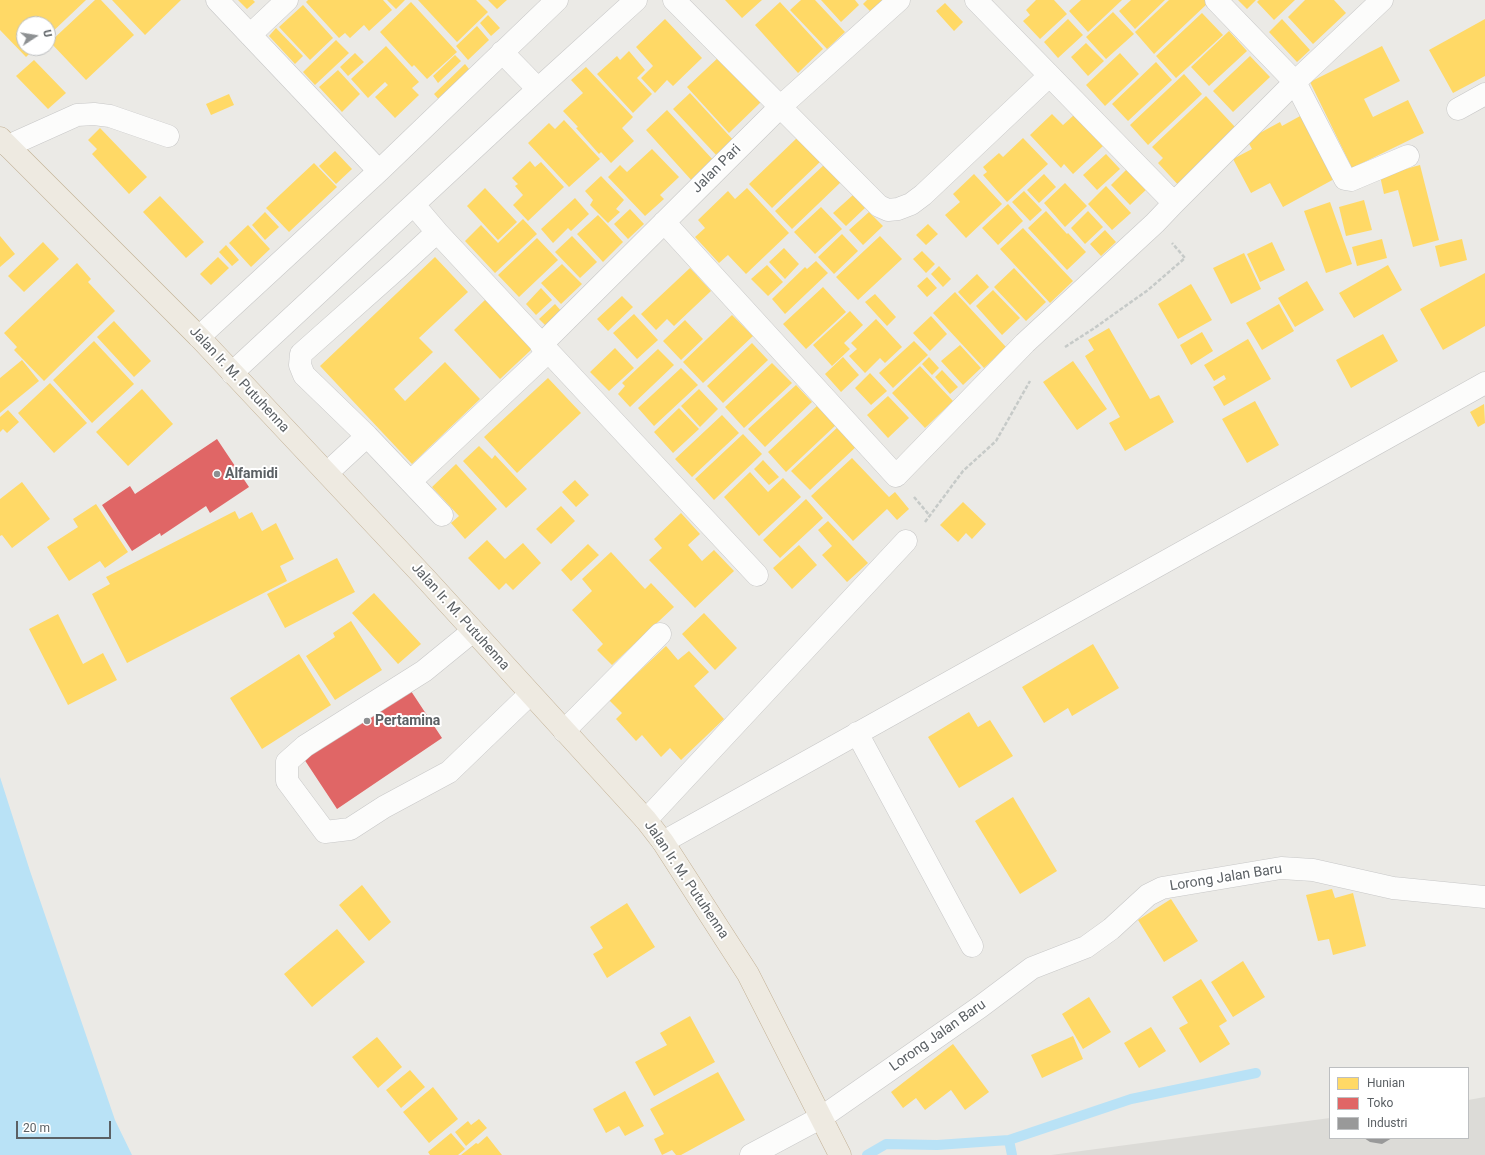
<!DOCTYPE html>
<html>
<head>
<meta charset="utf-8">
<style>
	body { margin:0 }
	#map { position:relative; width:1485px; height:1155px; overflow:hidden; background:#ebeae6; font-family:Roboto,sans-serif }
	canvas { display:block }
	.legend { position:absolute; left:1329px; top:1067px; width:140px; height:72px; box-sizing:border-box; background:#fff; border:1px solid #bdbfc1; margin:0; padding:5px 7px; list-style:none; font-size:12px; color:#5b6064 }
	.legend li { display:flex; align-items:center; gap:8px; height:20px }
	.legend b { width:20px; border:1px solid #bdbfc1 }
	.north { position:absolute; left:16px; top:16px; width:40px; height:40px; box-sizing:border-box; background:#fff; border:1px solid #bdbfc1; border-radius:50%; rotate:78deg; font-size:11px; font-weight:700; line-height:16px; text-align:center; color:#5b6064 }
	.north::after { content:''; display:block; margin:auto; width:14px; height:18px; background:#8d9092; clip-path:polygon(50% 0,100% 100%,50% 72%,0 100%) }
	.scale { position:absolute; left:16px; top:1121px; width:95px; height:18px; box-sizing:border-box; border:2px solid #5b6064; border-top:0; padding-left:5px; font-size:12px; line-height:14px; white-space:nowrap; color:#5b6064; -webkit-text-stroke:3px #fff; paint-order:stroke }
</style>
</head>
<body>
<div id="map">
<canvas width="1485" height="1155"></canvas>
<ul class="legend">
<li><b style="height:11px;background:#ffd966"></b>Hunian</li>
<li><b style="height:11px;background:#e06666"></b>Toko</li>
<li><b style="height:11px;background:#999"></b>Industri</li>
</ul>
<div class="north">U</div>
<div class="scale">20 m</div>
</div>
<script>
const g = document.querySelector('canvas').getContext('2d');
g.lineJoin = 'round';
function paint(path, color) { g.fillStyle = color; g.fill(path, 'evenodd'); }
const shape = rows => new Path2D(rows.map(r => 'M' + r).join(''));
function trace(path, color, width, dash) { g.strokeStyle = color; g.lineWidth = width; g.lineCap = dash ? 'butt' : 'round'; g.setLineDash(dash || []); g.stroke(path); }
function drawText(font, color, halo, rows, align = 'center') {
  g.font = font + ' Roboto,sans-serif'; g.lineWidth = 4; g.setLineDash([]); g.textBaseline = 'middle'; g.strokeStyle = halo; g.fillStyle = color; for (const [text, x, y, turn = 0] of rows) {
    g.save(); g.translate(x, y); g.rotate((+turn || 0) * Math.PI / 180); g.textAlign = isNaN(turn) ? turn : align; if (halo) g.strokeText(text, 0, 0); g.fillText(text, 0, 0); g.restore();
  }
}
paint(shape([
	[1485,1097,1485,1155,1051,1155,1330,1118,1330,1138,1468,1138,1468,1100]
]), '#dcdbd7');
paint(shape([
	[0,777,30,871,115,1120,132,1155,0,1155]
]), '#b9e2f6');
paint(shape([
	[0,0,86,0,48,36,48,24,24,24,24,48,35,48,26,57,0,30],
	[95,0,101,0,134,35,86,80,50,42],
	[112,0,181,0,145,35],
	[238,0,253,0,255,2,247,9],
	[308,0,383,0,392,10,369,31,364,25,350,38,345,33,339,38,306,2],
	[387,0,405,0,396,9],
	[418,0,476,0,488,12,457,42],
	[488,0,507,0,497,9],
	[725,0,762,0,742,18],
	[801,0,815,0,845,32,827,49,790,10],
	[821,0,855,0,859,5,841,22],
	[867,0,885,0,872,13,863,4],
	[1036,0,1054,0,1067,14,1040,39,1023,21,1030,15,1026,10],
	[1081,0,1122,0,1088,32,1069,11],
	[1131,0,1165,0,1135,29,1119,11],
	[1169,0,1205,0,1208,3,1154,54,1135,32],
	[1238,0,1256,0,1247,9],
	[1259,0,1295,0,1274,20,1257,2],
	[1305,0,1334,0,1346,13,1313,44,1288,17],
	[411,2,457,52,427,79,414,65,412,67,380,32],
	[780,2,823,49,798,73,755,25],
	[945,3,963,22,954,31,936,11],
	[303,5,333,38,310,60,279,27],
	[1113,12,1134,34,1106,59,1086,37],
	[1202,13,1223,35,1176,78,1156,56],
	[488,15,500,28,491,36,480,23],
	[665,19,702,58,673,86,667,80,655,93,641,78,653,66,636,47],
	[1068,19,1083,35,1058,58,1044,42],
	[1282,19,1310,50,1297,62,1269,32],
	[1485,19,1485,76,1453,93,1429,50],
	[477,26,489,40,468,60,456,46],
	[276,28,303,56,295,64,269,36],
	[1229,31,1247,51,1209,86,1191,67],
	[336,40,349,53,315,85,303,72],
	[1086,43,1104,61,1088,76,1071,57],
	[386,46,419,82,412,88,419,95,395,118,375,97,388,85,385,82,368,98,351,79],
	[1382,46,1400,81,1364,99,1373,117,1408,100,1424,133,1352,168,1310,82],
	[629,51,645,70,637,78,652,94,633,113,597,74,617,56,620,60],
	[355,53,364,62,348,76,340,67],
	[1120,53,1139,74,1105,106,1086,85],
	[455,55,461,61,438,83,433,76],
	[720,56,762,101,729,133,687,87],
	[1250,56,1270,77,1233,112,1213,91],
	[34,60,66,93,48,109,16,76],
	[1156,62,1172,80,1128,121,1112,104],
	[465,64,473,74,442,103,434,94],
	[586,67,633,117,622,128,634,141,611,163,601,152,599,154,576,128,578,127,563,111,583,93,571,80],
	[338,70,360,94,342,112,319,87],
	[1184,74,1202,94,1148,145,1130,125],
	[690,93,735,142,718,157,673,109],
	[229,94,234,105,211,115,206,104],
	[1206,96,1236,128,1181,188,1158,163,1163,158,1152,147],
	[667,110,715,162,693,182,646,130],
	[1052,114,1063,125,1074,115,1103,146,1073,174,1064,164,1061,168,1030,135],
	[1302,115,1336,178,1283,207,1270,183,1251,193,1233,159,1252,149,1247,140,1280,122,1282,126],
	[564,120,600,159,569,187,528,143,549,123,555,129],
	[100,128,147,177,129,194,92,154,97,149,88,140],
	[799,136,822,160,772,208,749,184],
	[1023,138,1048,164,1007,202,983,175,987,172,983,167,999,153,1003,157],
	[652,149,679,177,660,195,664,199,645,216,608,177,620,165,627,172],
	[335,151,352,169,336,184,319,166],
	[1106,154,1120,169,1097,190,1083,175],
	[530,161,535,167,541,162,564,187,528,221,513,205,523,195,515,186,518,184,512,178],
	[314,163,337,187,289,232,266,208],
	[825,164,841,182,792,229,775,211],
	[1420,165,1439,240,1413,247,1398,190,1384,194,1380,176],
	[1130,166,1149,187,1130,205,1111,185],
	[974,174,1002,204,966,238,945,215,960,202,953,194],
	[1044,174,1056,187,1039,203,1027,190],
	[601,176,624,200,616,209,620,212,608,223,590,205,593,200,585,191],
	[1065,183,1087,206,1065,227,1044,203],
	[1106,186,1131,213,1112,230,1088,204],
	[485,188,517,222,498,240,467,206],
	[747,188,789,233,746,274,728,255,719,263,695,237,705,228,698,220,728,191,735,199],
	[1024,191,1042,210,1030,221,1012,202],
	[853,195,865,208,846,226,833,213],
	[160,196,204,242,186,258,143,212],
	[575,198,589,214,571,231,568,228,553,243,541,229],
	[1364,200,1372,230,1346,236,1339,207],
	[1330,202,1352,264,1326,273,1304,211],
	[1008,204,1023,221,998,245,982,228],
	[821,207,842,229,815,254,794,232],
	[630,209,644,224,628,239,614,224],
	[1046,211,1067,234,1068,233,1086,252,1067,270,1028,228],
	[1088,211,1103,227,1085,244,1071,228],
	[265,212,279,227,265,240,252,225],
	[869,212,883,226,863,245,849,230],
	[598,215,623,242,603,262,577,234],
	[523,219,537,234,495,273,465,241,481,225,498,243],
	[928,224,938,234,926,245,916,235],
	[248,225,270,249,251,267,229,243],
	[1023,228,1073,281,1050,303,1000,249],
	[1105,230,1116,242,1101,256,1090,244],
	[842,234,858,251,834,274,818,257],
	[0,236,15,254,0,267],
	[572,236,597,262,580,278,555,252],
	[880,236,902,259,858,300,836,277],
	[537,238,558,260,519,297,498,275],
	[1382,239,1387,258,1357,266,1352,247],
	[1462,239,1467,260,1440,267,1435,246],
	[43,242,59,259,24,292,8,276],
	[1272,242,1285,270,1260,282,1247,254],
	[226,245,239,260,232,266,219,252],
	[784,248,799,264,785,279,769,262],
	[922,251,935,264,926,273,913,259],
	[1244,253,1261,289,1231,304,1213,268],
	[218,257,229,268,211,285,200,274],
	[435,257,468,292,419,338,433,352,394,389,405,401,445,362,480,399,412,464,320,366],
	[816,261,828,273,785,314,772,299,805,267,807,269],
	[77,263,91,279,88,282,115,311,44,381,14,350,17,347,4,333],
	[562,264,582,284,561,304,541,283],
	[767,265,783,282,768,296,751,279],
	[1388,265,1402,290,1354,318,1339,293],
	[939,266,951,279,943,287,931,274],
	[690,268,711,291,674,326,667,319,656,330,641,314],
	[1014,268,1046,302,1026,321,994,287],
	[1485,273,1485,326,1443,350,1420,309],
	[977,274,989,287,970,305,958,292],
	[927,277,937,288,927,297,917,286],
	[1307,281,1324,310,1295,327,1278,298],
	[1191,284,1212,320,1178,339,1158,304],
	[823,287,846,312,806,349,783,324],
	[541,288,552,300,536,315,526,304],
	[993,290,1020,318,1002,335,976,306],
	[955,292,1006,347,984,368,933,313],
	[875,294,896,317,887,326,865,302],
	[622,296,633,307,608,331,597,319],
	[486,299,532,349,500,379,454,330],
	[555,304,562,312,547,327,539,319],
	[1279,304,1294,331,1262,350,1246,323],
	[850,311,863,325,844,343,850,349,832,366,813,345],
	[634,314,658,340,637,359,613,333],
	[732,315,753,336,703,383,683,362],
	[931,316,947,334,930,351,913,333],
	[876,319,902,347,885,363,880,358,865,373,849,356,857,349,851,343],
	[685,320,703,339,681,360,663,341],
	[114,321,151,361,134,377,97,337],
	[1109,328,1150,399,1159,395,1174,422,1125,451,1109,423,1120,417,1085,356,1094,350,1088,340],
	[1202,332,1213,351,1191,365,1180,345],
	[1383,334,1398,361,1351,388,1336,360],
	[1248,339,1271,379,1224,406,1213,387,1226,379,1224,375,1214,381,1204,365],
	[94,341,134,384,92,423,53,380],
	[914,341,928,355,893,388,879,373],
	[752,343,768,360,723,403,707,386],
	[960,345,981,368,963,385,941,361],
	[615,348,634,368,609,391,590,372],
	[658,349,674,365,630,407,618,394,625,386,622,383],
	[843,357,859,375,841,392,825,374],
	[929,357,939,368,932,375,922,364],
	[22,360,39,381,0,413,0,378],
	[1073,361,1107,409,1077,430,1043,382],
	[772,363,792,383,744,428,725,407],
	[920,366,953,401,925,428,892,393],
	[681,368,698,385,654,426,638,408],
	[942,370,958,387,950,394,935,377],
	[870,373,887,391,871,405,855,388],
	[548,378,581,413,517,473,484,437],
	[50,383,87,423,54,453,18,413],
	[796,385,812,402,765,447,748,429],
	[142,389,173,424,128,466,96,432],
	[699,389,718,409,700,427,681,406],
	[888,396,909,418,888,438,867,415],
	[1255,401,1279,445,1247,463,1222,419],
	[1484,404,1485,423,1478,427,1470,412],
	[818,405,837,424,786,472,768,452],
	[679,408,699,429,673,453,654,432],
	[8,410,19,422,7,433,3,429,0,432,0,417],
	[722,415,739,433,692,477,675,459],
	[840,425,858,445,810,490,791,471],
	[743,434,762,454,714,500,695,479],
	[479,446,492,459,495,455,527,489,506,508,463,461],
	[852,458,889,497,895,492,909,509,897,520,887,509,853,541,811,496],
	[763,460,779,477,769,485,754,469],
	[456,464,497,509,465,539,451,523,459,516,432,487],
	[750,472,768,492,783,478,801,497,759,536,724,497],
	[575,480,589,495,576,507,562,492],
	[22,482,50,519,12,548,2,535,0,536,0,499],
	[806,499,823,518,780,558,763,540],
	[963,502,986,524,972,539,966,533,958,542,940,525],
	[96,504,128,552,105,568,100,561,69,581,47,547,78,527,73,519],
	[561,506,575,521,551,544,536,529],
	[235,511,239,519,252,512,262,531,276,523,294,559,280,566,287,581,127,663,92,594,110,584,106,577],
	[681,513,700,534,688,545,702,561,714,550,734,571,695,608,649,560,662,548,654,539],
	[828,521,868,563,847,582,822,555,832,546,818,530],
	[487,540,505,559,523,543,541,563,513,590,506,583,499,590,468,558],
	[588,544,599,555,571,581,561,570],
	[799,545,817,565,792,589,773,568],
	[611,552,645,589,651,583,674,607,612,665,597,650,603,644,572,610,592,591,582,579],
	[337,558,355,592,285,628,267,594],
	[374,593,421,644,398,664,352,613],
	[704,613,737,648,715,670,682,634],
	[58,614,83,664,103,653,117,680,68,705,29,629],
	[351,621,382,670,335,700,306,656,335,637,333,633],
	[1093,644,1119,688,1072,716,1068,708,1044,723,1022,687],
	[666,646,678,660,689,651,709,672,694,686,724,719,681,760,670,748,661,757,642,735,636,741,616,719,622,713,609,700],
	[299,654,331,705,262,749,230,698],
	[969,712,978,727,990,720,1013,756,959,788,928,737],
	[1013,797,1057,871,1020,894,975,821],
	[362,885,391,922,369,941,339,905],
	[1332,889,1335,898,1353,893,1366,946,1333,955,1329,939,1318,941,1306,895],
	[1171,899,1198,941,1164,962,1138,920],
	[627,903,655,947,607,978,593,954,603,948,590,927],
	[337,929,365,962,312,1007,284,974],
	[1243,961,1265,997,1233,1017,1211,982],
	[1201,979,1227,1021,1219,1026,1230,1044,1200,1063,1179,1028,1188,1023,1172,997],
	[1089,997,1111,1032,1083,1049,1062,1014],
	[690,1016,715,1062,654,1096,635,1062,667,1045,660,1033],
	[1151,1027,1166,1051,1139,1068,1124,1043],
	[1073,1036,1083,1059,1042,1078,1031,1055],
	[377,1037,402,1067,378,1088,352,1057],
	[953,1044,989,1092,965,1110,951,1090,925,1110,916,1098,903,1108,891,1092],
	[410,1070,425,1087,401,1108,386,1090],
	[718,1072,745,1120,681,1155,676,1155,672,1150,662,1155,654,1139,664,1134,650,1109],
	[433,1087,458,1119,429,1143,403,1112],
	[625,1091,644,1126,625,1136,619,1126,606,1133,593,1109],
	[479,1119,487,1128,466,1146,455,1132,468,1121,471,1125],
	[451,1133,465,1149,458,1155,430,1155,428,1152],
	[487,1136,502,1155,461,1155,476,1143,478,1144]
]), '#ffd966');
paint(shape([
	[217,439,249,487,210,513,206,506,161,536,160,533,132,551,102,505,130,486,135,494],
	[409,688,442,738,337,809,304,759]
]), '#e06666');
paint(shape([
	[1364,1138,1392,1138,1382,1144,1370,1142]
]), '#999');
trace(shape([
	[1009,1140,1012,1155],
	[867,1155,886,1144,937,1145,1009,1140,1131,1099,1256,1073]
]), '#b9e2f6', 10);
const minor = shape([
	[217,0,379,171],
	[674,0,879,206,888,210,898,209,911,204,923,195,1049,76],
	[976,0,1174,203,1295,82,1382,0],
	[1216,0,1295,82,1345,179,1351,180,1408,156],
	[250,35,287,0],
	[502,52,538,89],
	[1458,109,1485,94],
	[8,146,77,115,94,114,110,116,168,136],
	[414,205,437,232,757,575],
	[664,222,896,476,1025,343,1155,223,1174,203],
	[437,232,399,267,301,354,300,365,304,375,367,436,442,515],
	[199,337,379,171,557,0],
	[541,345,780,107,899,0],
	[232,373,538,89,636,0],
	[327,473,367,436],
	[411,481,548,352],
	[473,631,424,671,305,746,287,762,287,781,325,832,350,829,384,807,449,772,530,694],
	[564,731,660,634],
	[857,733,972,946],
	[646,820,906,541],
	[663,842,1485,383],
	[751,1155,822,1117,980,1007,1032,968,1086,947,1111,929,1148,895,1162,888,1281,868,1313,870,1393,888,1485,897]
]);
const highway = shape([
	[0,138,199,337,427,580,646,820,663,842,748,974,840,1155]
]);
trace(minor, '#c7c7c7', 23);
trace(highway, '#c2b094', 23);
trace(shape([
	[1065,347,1093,329,1148,290,1185,258,1172,243],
	[914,497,930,516],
	[925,522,963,471,996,441,1030,381]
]), '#c6cac8', 2.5, [4, 2]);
trace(minor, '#fcfcfb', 22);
trace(highway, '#eeeae1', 22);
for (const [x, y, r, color] of [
	[217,474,4,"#8d9092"],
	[367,721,4,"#8d9092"]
]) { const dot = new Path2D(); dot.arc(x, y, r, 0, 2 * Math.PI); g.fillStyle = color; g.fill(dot); trace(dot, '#fff', 1.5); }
drawText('14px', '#5b6064', '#fff', [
	["Jalan Pari",717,169,-45],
	["Jalan Ir. M. Putuhenna",239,380,47],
	["Jalan Ir. M. Putuhenna",460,617,48],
	["Lorong Jalan Baru",1226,878,-9],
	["Jalan Ir. M. Putuhenna",686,880,56],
	["Lorong Jalan Baru",938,1036,-35]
]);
drawText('bold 14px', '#5b6064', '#fff', [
	["Alfamidi",225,474],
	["Pertamina",375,721]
], 'left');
</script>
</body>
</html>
